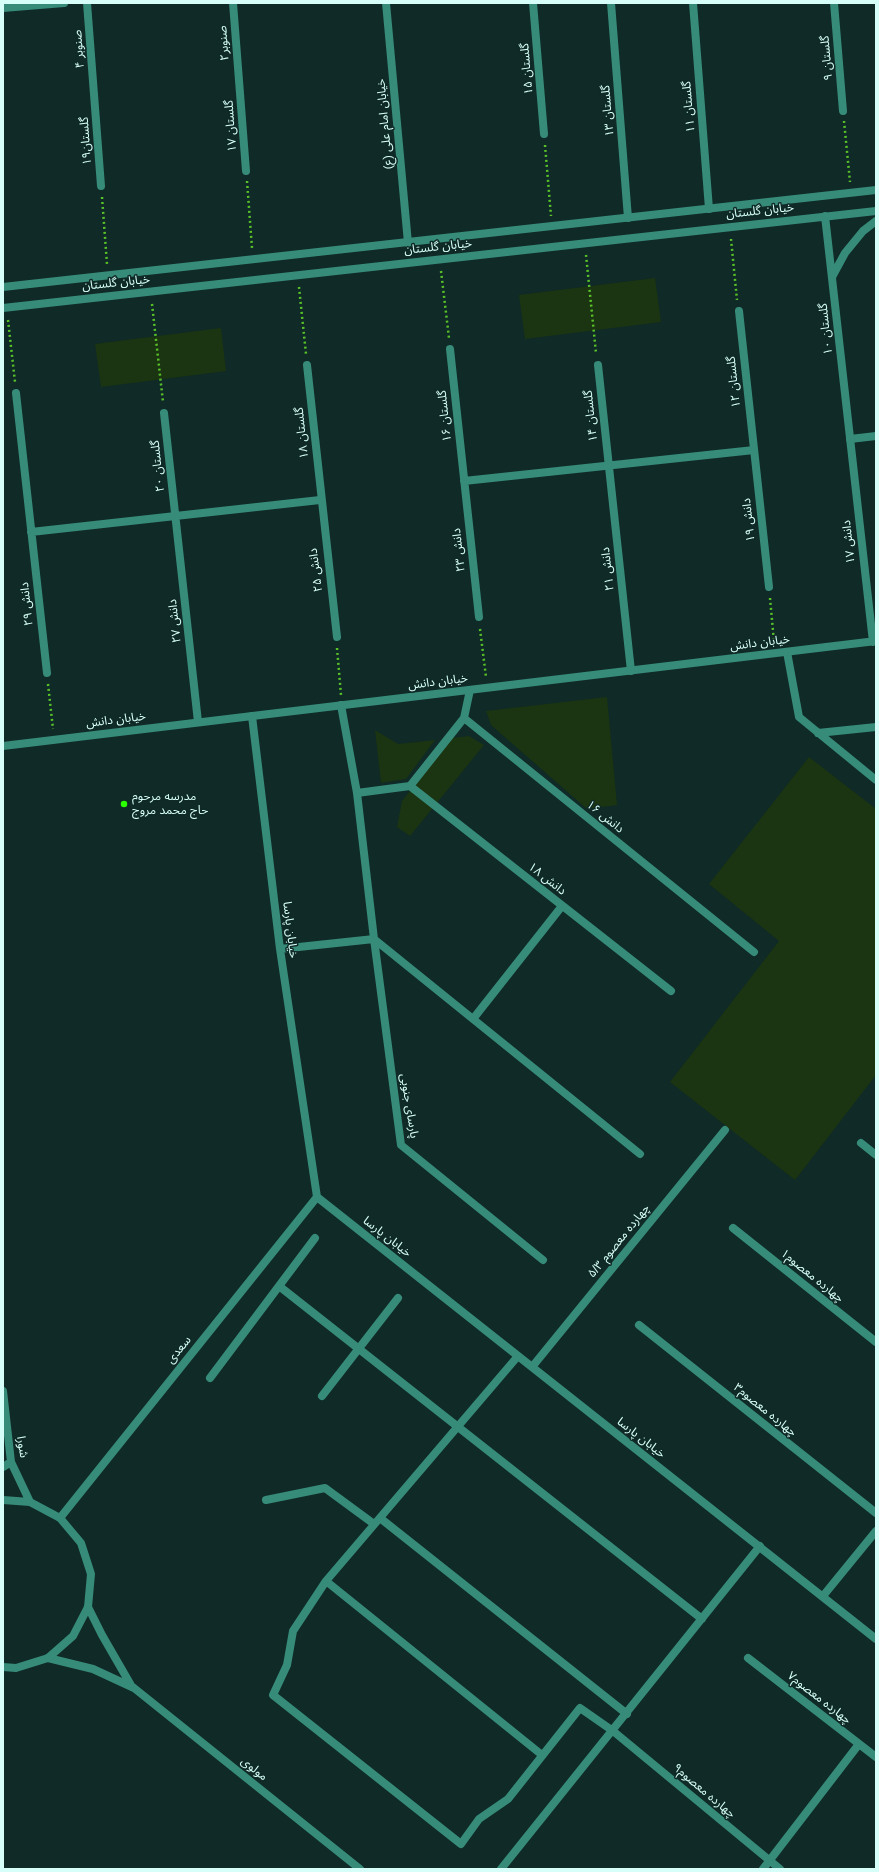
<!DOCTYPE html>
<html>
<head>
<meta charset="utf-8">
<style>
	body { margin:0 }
	#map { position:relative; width:879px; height:1872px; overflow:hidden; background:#0f2a27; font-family:Arial,sans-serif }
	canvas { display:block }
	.frame { position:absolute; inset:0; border:4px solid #d7fff9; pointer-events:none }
</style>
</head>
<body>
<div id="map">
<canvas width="879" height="1872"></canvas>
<div class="frame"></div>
</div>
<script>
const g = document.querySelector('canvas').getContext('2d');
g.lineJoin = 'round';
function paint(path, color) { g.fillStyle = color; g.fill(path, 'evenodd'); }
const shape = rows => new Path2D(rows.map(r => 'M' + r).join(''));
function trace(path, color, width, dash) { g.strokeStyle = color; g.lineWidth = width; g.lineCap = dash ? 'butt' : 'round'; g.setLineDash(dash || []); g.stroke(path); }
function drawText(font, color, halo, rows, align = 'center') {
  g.font = font + ' Arial,"Noto Sans Arabic",sans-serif'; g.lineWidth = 3; g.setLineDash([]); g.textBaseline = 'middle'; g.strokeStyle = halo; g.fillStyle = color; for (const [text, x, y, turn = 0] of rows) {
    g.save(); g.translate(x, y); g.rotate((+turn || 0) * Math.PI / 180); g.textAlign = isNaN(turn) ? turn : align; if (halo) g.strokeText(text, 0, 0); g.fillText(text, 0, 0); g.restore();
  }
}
paint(shape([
	[655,278,661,322,525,339,519,295],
	[221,328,226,371,101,387,95,344],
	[607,697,617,805,587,809,491,725,486,711],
	[375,730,398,744,435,740,406,779,381,783],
	[469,736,484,745,410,836,397,827,402,801,452,738],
	[809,757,876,809,876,1075,795,1180,670,1082,779,941,709,884]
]), '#1b3411');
trace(shape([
	[844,121,850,182],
	[545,145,551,216],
	[247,181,252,248],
	[102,197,107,264],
	[731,239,737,300],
	[586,255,596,353],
	[441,271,449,338],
	[299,287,306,354],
	[152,304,163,402],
	[8,320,15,382],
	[770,598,774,642],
	[480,629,486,677],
	[337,648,341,695],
	[48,684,53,729]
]), '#59c229', 2.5, [2, 3]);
trace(shape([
	[611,3,628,218],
	[787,652,799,717,876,780],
	[818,733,876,727]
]), '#378b79', 8);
trace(shape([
	[87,3,101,186],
	[233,3,246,171],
	[386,3,408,243],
	[533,3,544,134],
	[693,3,709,209],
	[834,3,843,111],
	[3,8,64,3],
	[739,311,769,587],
	[450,349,479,617],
	[307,365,337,637],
	[598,365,631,671],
	[16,393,47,673],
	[164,413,198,722],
	[850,439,876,436],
	[464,481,754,450],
	[31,532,320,500],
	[470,690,464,718,754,952],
	[341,705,357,793,374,939,401,1145,543,1260],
	[252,716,280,949,317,1197,876,1639],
	[410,786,671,991],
	[357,793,410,786,464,718],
	[280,949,374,939,640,1154],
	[473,1019,562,906],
	[861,1143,876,1155],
	[733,1228,876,1342],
	[279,1286,702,1619],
	[639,1325,876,1513],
	[518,1356,326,1581,293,1631,287,1665,273,1695,461,1844,479,1819,508,1799,580,1708,613,1731,780,1869],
	[532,1367,725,1130],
	[210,1378,315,1238],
	[322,1396,398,1298],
	[266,1500,325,1488,374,1524],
	[60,1518,317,1197],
	[380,1518,627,1714],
	[326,1581,542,1755],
	[823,1596,876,1531],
	[88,1607,102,1635,132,1687],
	[48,1658,93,1669,134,1688,360,1869],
	[748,1658,876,1757],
	[501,1869,760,1546],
	[763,1869,859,1744]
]), '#378b79', 8);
trace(shape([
	[825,216,873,642],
	[832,277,845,253,863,231,876,221],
	[3,287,876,190],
	[3,308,876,211],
	[3,746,876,641],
	[3,1391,11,1462,30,1502],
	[3,1467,11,1462],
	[3,1500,30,1502,60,1518,81,1543,91,1574,88,1607,73,1636,48,1658,16,1668,3,1667]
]), '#378b79', 8);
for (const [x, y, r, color] of [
	[124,804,4,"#2bff03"]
]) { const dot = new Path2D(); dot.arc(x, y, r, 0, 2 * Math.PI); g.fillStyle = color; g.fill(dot); trace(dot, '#0f2a27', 1.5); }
drawText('12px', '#d7fff9', '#0f2a27', [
	["صنوبر۲",224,43,-94],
	["صنوبر ۴",79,49,-94],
	["گلستان ۹",827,58,-95],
	["گلستان ۱۵",527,69,-95],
	["گلستان ۱۱",689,107,-95],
	["گلستان ۱۳",608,111,-95],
	["خیابان امام علی (ع)",385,124,-95],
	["گلستان ۱۷",231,126,-94],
	["گلستان۱۹",86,141,-94],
	["خیابان گلستان",760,211,-6],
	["خیابان گلستان",438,247,-6],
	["خیابان گلستان",116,283,-6],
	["گلستان ۱۰",826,329,-96],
	["گلستان ۱۲",734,382,-96],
	["گلستان ۱۶",445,416,-96],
	["گلستان ۱۴",591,416,-96],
	["گلستان ۱۸",302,433,-96],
	["گلستان ۲۰",158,466,-96],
	["دانش ۱۹",749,520,-96],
	["دانش ۱۷",849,542,-96],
	["دانش ۲۳",459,550,-96],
	["دانش ۲۱",608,569,-96],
	["دانش ۲۵",316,570,-97],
	["دانش ۲۹",27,604,-96],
	["دانش ۲۷",175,621,-96],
	["خیابان دانش",760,643,-7],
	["خیابان دانش",438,682,-7],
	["خیابان دانش",116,720,-7],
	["دانش ۱۶",605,817,39],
	["دانش ۱۸",547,879,38],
	["خیابان پارسا",290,930,83],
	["پارسای جنوبی",409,1106,81],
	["خیابان پارسا",387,1237,38],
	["چهارده معصوم ۵/۳",619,1241,-51],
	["چهارده معصوم۱",812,1276,39],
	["سعدی",179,1350,-51],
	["چهارده معصوم۳",765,1410,39],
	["خیابان پارسا",641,1438,38],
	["شورا",22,1447,81],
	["چهارده معصوم۷",819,1698,38],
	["مولوی",254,1769,39],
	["چهارده معصوم۹",704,1791,40]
]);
drawText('12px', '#d7fff9', '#0f2a27', [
	["مدرسه مرحوم",132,797],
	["حاج محمد مروج",132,811]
], 'left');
</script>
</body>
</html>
